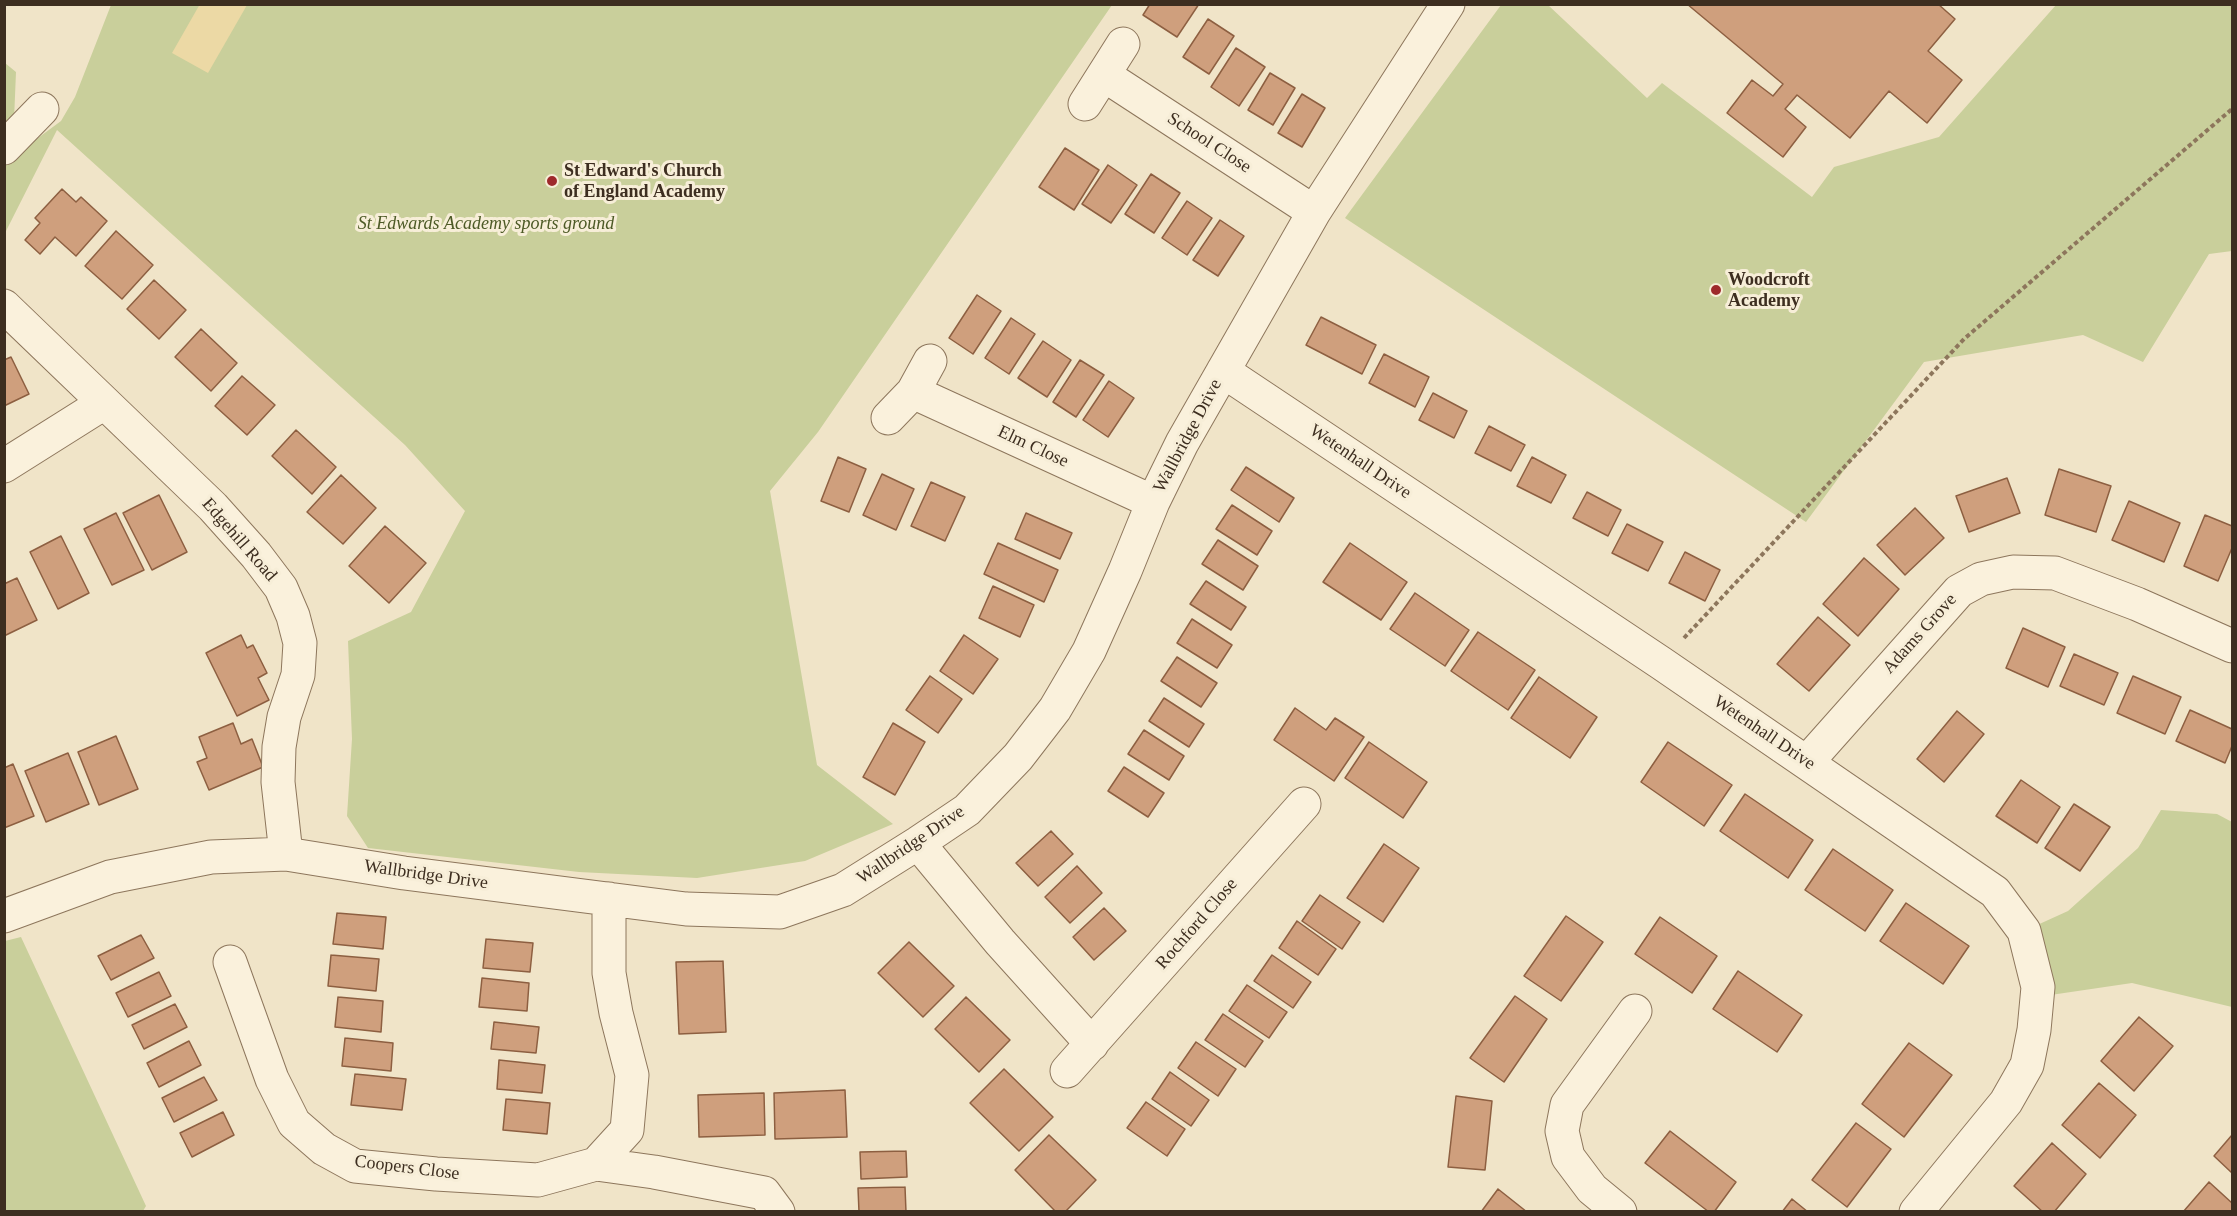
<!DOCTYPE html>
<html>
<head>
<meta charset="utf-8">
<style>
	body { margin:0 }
	#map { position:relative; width:2237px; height:1216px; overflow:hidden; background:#f0e4c8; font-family:Georgia,serif }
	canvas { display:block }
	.frame { position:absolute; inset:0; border:6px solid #3d2e20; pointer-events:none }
</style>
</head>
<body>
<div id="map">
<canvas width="2237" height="1216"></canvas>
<div class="frame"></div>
</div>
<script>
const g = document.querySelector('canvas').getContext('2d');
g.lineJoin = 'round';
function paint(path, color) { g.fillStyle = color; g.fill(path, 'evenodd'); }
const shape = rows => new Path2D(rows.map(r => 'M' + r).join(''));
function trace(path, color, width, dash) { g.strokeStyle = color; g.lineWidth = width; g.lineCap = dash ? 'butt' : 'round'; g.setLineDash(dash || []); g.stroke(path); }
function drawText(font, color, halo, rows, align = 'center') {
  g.font = font + ' Georgia,serif'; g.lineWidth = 6; g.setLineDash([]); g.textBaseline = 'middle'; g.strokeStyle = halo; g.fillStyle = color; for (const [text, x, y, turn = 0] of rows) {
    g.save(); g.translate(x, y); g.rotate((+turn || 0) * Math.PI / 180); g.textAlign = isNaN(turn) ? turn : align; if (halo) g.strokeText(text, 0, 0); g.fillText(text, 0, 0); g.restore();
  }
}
paint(shape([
	[111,5,1112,5,818,432,770,491,817,765,893,824,805,861,697,878,579,872,368,848,347,816,352,739,348,641,411,612,465,511,405,445,57,130,5,233,4,163,61,121,75,97],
	[1501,5,1548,5,1647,98,1662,83,1812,197,1834,167,1939,137,2056,5,2232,5,2232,251,2209,254,2143,362,2083,335,1924,362,1806,522,1345,218],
	[5,63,16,72,14,120,5,133],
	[2161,810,2217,814,2232,822,2232,1007,2132,983,2037,997,2024,931,2068,911,2138,848],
	[21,937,146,1206,143,1211,5,1211,5,941]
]), '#c9cf9b');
paint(shape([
	[200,4,247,5,208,73,172,53]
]), '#ecd9a5');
const building = shape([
	[1150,4,1199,4,1177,37,1143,15,1150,4],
	[1687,4,1938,4,1955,19,1928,51,1962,80,1927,123,1889,91,1850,138,1797,95,1785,109,1806,127,1783,157,1727,113,1752,80,1773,96,1783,84,1687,4],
	[1208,19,1234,36,1209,74,1183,57,1208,19],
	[1236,48,1265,67,1239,106,1211,87,1236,48],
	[1270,73,1295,88,1273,125,1248,110,1270,73],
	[1302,94,1325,108,1302,147,1278,133,1302,94],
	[1065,148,1099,170,1074,210,1039,187,1065,148],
	[1108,165,1137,185,1111,223,1082,204,1108,165],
	[1151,174,1180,193,1154,233,1125,214,1151,174],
	[62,189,76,202,81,197,107,221,76,256,55,237,40,254,25,240,40,223,35,218,62,189],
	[1187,201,1212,218,1187,255,1162,238,1187,201],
	[1220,220,1244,236,1218,276,1193,260,1220,220],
	[116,231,153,265,122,299,85,266,116,231],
	[154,280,186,310,159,339,127,309,154,280],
	[977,295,1001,311,973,354,949,338,977,295],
	[1321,317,1376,345,1362,374,1306,345,1321,317],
	[1011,318,1035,334,1009,374,985,358,1011,318],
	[201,329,237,363,211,391,175,357,201,329],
	[1043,341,1071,360,1047,397,1018,378,1043,341],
	[1384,354,1429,377,1415,407,1369,383,1384,354],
	[11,357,29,394,4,406,4,360,11,357],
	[1080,360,1104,375,1076,417,1053,402,1080,360],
	[242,376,275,405,247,435,215,406,242,376],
	[1109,381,1134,398,1108,437,1083,420,1109,381],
	[1433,393,1467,411,1454,438,1419,420,1433,393],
	[1489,426,1525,445,1511,471,1475,453,1489,426],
	[296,430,336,467,312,494,272,456,296,430],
	[838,457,866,469,849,512,821,501,838,457],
	[1532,457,1566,475,1551,503,1517,486,1532,457],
	[1246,467,1294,498,1279,522,1231,490,1246,467],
	[2059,469,2111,486,2096,532,2045,515,2059,469],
	[882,474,914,489,896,530,863,515,882,474],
	[341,475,376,508,343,544,307,512,341,475],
	[2007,478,2020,513,1969,532,1956,496,2007,478],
	[931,482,965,497,945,541,911,526,931,482],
	[1587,492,1621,510,1608,536,1573,518,1587,492],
	[159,495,187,552,152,570,123,513,159,495],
	[2129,501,2180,523,2164,562,2112,540,2129,501],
	[1232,505,1272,531,1257,555,1216,529,1232,505],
	[1915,508,1944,538,1905,575,1877,545,1915,508],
	[116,513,144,570,112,585,84,529,116,513],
	[1026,513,1072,533,1060,559,1015,539,1026,513],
	[2205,515,2232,526,2232,548,2218,581,2184,566,2205,515],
	[1627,524,1663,542,1648,571,1612,553,1627,524],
	[385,526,426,563,389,603,349,566,385,526],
	[61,536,89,593,58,609,30,552,61,536],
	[1218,540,1258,566,1243,590,1202,564,1218,540],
	[998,543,1058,570,1044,602,984,574,998,543],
	[1350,543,1407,582,1381,620,1323,582,1350,543],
	[1685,552,1720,570,1705,601,1669,583,1685,552],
	[1864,558,1899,589,1858,636,1823,604,1864,558],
	[17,578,37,620,4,636,4,584,17,578],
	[1206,581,1246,607,1231,630,1190,604,1206,581],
	[993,586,1034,605,1020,637,979,618,993,586],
	[1415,593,1469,630,1445,666,1390,629,1415,593],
	[1818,617,1850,645,1809,691,1777,664,1818,617],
	[1192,619,1232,645,1217,668,1177,643,1192,619],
	[2023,628,2065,647,2048,687,2006,668,2023,628],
	[1478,632,1535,670,1508,710,1451,671,1478,632],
	[241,635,247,648,253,645,267,673,258,678,269,700,237,716,206,653,241,635],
	[964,635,998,659,973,694,940,671,964,635],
	[2074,654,2118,673,2104,705,2060,686,2074,654],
	[1177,657,1217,683,1201,707,1161,681,1177,657],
	[930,676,962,699,938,733,906,710,930,676],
	[2133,676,2181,697,2165,734,2117,713,2133,676],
	[1539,677,1597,717,1570,758,1511,718,1539,677],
	[1164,698,1204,724,1189,747,1149,721,1164,698],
	[1295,708,1326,730,1335,718,1364,737,1334,781,1274,740,1295,708],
	[2190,710,2232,729,2232,746,2225,763,2176,741,2190,710],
	[1957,711,1984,734,1944,782,1917,759,1957,711],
	[233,723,241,744,252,739,263,767,209,790,197,762,207,758,199,737,233,723],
	[893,723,925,742,895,795,863,777,893,723],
	[1144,730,1184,756,1169,780,1128,754,1144,730],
	[116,736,138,789,99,805,78,752,116,736],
	[1369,742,1427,782,1403,818,1345,778,1369,742],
	[1668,742,1732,785,1704,826,1641,782,1668,742],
	[68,753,89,804,46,822,25,771,68,753],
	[13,764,34,816,4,828,4,768,13,764],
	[1124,767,1164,793,1148,817,1108,791,1124,767],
	[2021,780,2060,807,2037,843,1996,816,2021,780],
	[1745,794,1813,840,1788,878,1720,831,1745,794],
	[2074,804,2110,827,2080,871,2045,848,2074,804],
	[1051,831,1073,854,1038,886,1016,863,1051,831],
	[1384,844,1419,868,1383,922,1347,898,1384,844],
	[1833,849,1893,890,1865,931,1805,890,1833,849],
	[1077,866,1102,893,1070,923,1045,897,1077,866],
	[1320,895,1360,922,1342,949,1302,921,1320,895],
	[1906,903,1969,946,1943,984,1880,941,1906,903],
	[1104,908,1126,931,1094,960,1073,937,1104,908],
	[337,913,386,917,383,949,333,944,337,913],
	[1566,916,1603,942,1561,1001,1524,976,1566,916],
	[1660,917,1717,956,1692,993,1635,954,1660,917],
	[1297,921,1336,949,1318,975,1279,948,1297,921],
	[141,935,154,958,111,980,98,956,141,935],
	[486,939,533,943,530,972,483,968,486,939],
	[909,942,954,986,923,1017,878,973,909,942],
	[331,955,379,959,376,991,328,986,331,955],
	[1272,955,1311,982,1293,1008,1254,981,1272,955],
	[723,961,726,1032,679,1034,676,962,723,961],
	[1738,971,1802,1015,1777,1052,1713,1009,1738,971],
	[159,972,171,996,128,1017,116,993,159,972],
	[482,978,529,983,527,1011,479,1007,482,978],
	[1247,985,1287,1012,1269,1038,1229,1011,1247,985],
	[1515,996,1547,1019,1504,1082,1470,1058,1515,996],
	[338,997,383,1001,381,1032,335,1027,338,997],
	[966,997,1010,1040,979,1072,935,1029,966,997],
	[175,1004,187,1027,144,1049,132,1025,175,1004],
	[1223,1014,1263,1041,1245,1067,1205,1040,1223,1014],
	[2139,1017,2173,1046,2134,1091,2101,1061,2139,1017],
	[494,1022,539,1027,536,1053,491,1049,494,1022],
	[345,1038,393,1043,391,1071,342,1066,345,1038],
	[189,1041,201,1065,159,1087,147,1063,189,1041],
	[1196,1042,1236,1069,1218,1096,1178,1068,1196,1042],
	[1909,1043,1952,1075,1904,1137,1862,1104,1909,1043],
	[499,1060,545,1065,542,1093,497,1089,499,1060],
	[1004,1069,1053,1117,1019,1151,970,1103,1004,1069],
	[1170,1072,1209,1100,1191,1126,1152,1099,1170,1072],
	[355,1074,406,1079,402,1110,351,1105,355,1074],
	[204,1077,217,1100,174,1122,162,1098,204,1077],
	[2099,1083,2136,1115,2100,1158,2062,1125,2099,1083],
	[845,1090,847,1137,775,1139,774,1093,845,1090],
	[764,1093,765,1135,699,1137,698,1095,764,1093],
	[1456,1096,1492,1101,1485,1170,1448,1167,1456,1096],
	[506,1099,550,1103,547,1134,503,1130,506,1099],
	[1146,1102,1185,1129,1167,1156,1127,1128,1146,1102],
	[223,1112,234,1135,192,1157,180,1133,223,1112],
	[1856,1123,1891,1149,1847,1207,1812,1180,1856,1123],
	[1670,1131,1736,1182,1714,1212,1709,1212,1645,1163,1670,1131],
	[1049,1135,1096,1180,1065,1212,1056,1212,1015,1170,1049,1135],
	[2232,1135,2232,1173,2214,1156,2232,1135],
	[2052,1143,2086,1174,2054,1212,2043,1212,2014,1186,2052,1143],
	[906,1151,907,1177,861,1179,860,1152,906,1151],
	[2209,1182,2232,1203,2232,1212,2183,1212,2209,1182],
	[905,1187,906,1212,859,1212,858,1188,905,1187],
	[1498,1189,1527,1212,1481,1212,1498,1189],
	[1792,1199,1808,1212,1782,1212,1792,1199]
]);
paint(building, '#cf9f7d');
trace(building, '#8d5f41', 1.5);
const minor = shape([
	[1104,75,1314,212],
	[1085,104,1123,44],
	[4,148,42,109],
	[4,306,213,507,256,555,281,588,293,616,300,643,298,675,284,717,279,747,278,782,286,854],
	[1223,371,1661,663,1995,892,2024,931,2038,987,2034,1030,2027,1065,2006,1102,1916,1212],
	[913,392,1153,502],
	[888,418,913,392,930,361],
	[4,466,104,403],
	[1807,762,1959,591,1981,579,2013,572,2055,573,2137,604,2232,646],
	[918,843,1000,942,1092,1044],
	[4,916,110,877,211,857,286,854,404,873,686,909,780,912,843,890,918,843,967,810,1018,757,1055,709,1089,651,1125,571,1153,502,1182,443,1314,212,1448,4],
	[230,962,272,1079,294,1123,324,1149,355,1166,436,1174,538,1180,596,1164,654,1172,764,1193,778,1212],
	[1067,1071,1304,804],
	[596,1164,627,1130,632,1075,616,1013,609,973,609,899],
	[1620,1212,1592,1189,1568,1157,1562,1131,1567,1105,1635,1011]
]);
trace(minor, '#8d765c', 35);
trace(shape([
	[1684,638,1964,339,2232,109]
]), '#8d765c', 4, [4.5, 3]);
trace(minor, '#faf1dc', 33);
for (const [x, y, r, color] of [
	[552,181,6,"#9e2a2b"],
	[1716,290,6,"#9e2a2b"]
]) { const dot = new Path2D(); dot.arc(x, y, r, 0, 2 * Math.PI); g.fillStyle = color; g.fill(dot); trace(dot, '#f7eed8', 2); }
drawText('18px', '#3d2e20', '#f7eed8', [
	["School Close",1209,143,33],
	["Wallbridge Drive",1188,436,-62],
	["Elm Close",1033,447,25],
	["Wetenhall Drive",1360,462,34],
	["Edgehill Road",239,540,49],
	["Adams Grove",1920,634,-48],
	["Wetenhall Drive",1764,733,34],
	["Wallbridge Drive",911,845,-34],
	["Wallbridge Drive",426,875,8],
	["Rochford Close",1197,924,-49],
	["Coopers Close",407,1168,7]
]);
drawText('bold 18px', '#3d2e20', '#f7eed8', [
	["St Edward's Church",564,171],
	["of England Academy",564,192],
	["Woodcroft",1728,280],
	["Academy",1728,301]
], 'left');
drawText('italic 18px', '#4d5a26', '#f7eed8', [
	["St Edwards Academy sports ground",486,224]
]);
</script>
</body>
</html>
